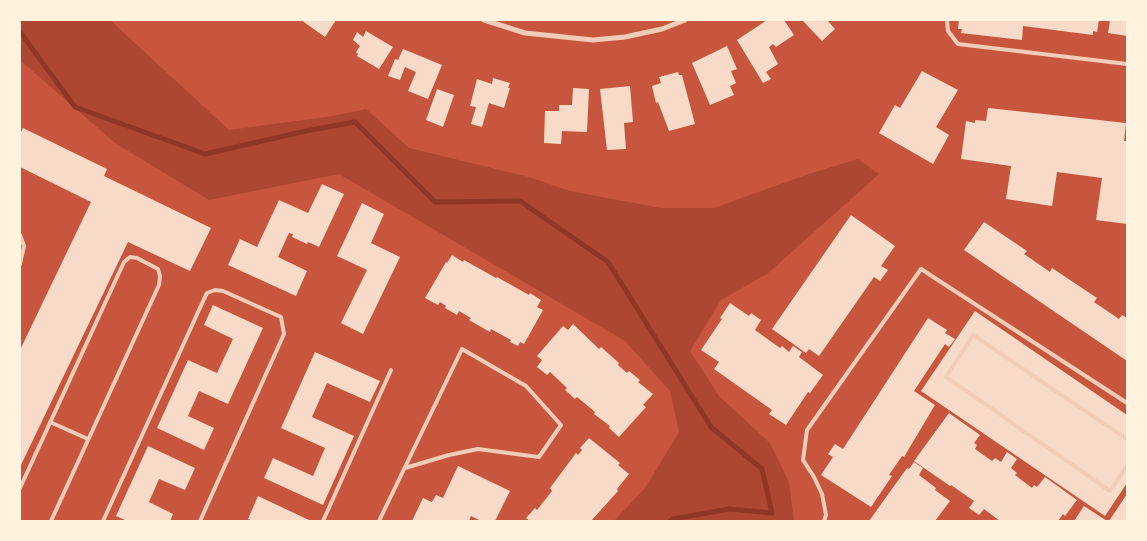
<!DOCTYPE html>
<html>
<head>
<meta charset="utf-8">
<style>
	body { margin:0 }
	#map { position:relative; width:1147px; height:541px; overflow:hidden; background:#c8553d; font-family:"Titillium Web",sans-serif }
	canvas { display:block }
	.frame { position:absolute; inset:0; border:21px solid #fff3e0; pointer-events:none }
</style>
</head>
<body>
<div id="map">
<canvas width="1147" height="541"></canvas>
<div class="frame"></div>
</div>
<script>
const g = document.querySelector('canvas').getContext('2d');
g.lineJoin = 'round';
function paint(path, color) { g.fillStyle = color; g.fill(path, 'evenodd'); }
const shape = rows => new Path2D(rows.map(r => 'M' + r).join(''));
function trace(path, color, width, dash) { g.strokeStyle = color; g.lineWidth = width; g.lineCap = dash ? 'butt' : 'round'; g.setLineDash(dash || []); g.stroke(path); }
paint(shape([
	[20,20,110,20,229,130,333,116,366,109,409,148,529,177,570,191,661,208,714,208,806,175,858,159,879,174,767,274,721,300,690,351,719,396,770,443,789,482,794,521,614,521,645,488,679,432,670,391,625,341,339,174,209,200,115,143,20,60]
]), '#ae4732');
trace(shape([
	[20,32,75,107,205,154,306,131,355,122,435,202,520,201,608,262,711,427,762,469,772,513,729,509,673,519,670,521]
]), '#8f3625', 5);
paint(shape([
	[301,20,336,20,325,37],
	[767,20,784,20,794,35,776,47,773,44,769,47,778,64,766,72,771,79,763,83,737,40],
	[802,20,827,20,835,29,822,41],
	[959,20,1099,20,1097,32,1093,31,1093,35,1023,26,1022,40,961,33,962,29,958,29],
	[1110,20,1127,20,1127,36,1108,33],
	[366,31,393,47,379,69,357,56,358,54,356,52,360,46,353,40,357,32,363,37],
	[727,46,737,69,731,71,736,83,730,86,734,95,710,105,692,63],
	[403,49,442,65,428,99,408,91,416,72,405,67,400,80,388,76,395,59,398,60],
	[922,71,958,90,936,127,949,135,933,164,879,133,895,105,900,108],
	[678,72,679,75,682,75,695,124,669,131,658,102,656,103,652,86,661,83,659,77],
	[493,78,510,83,508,88,510,88,504,108,489,103,482,127,471,124,476,107,470,106,477,79,492,84],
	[630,86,633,122,624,123,626,149,607,150,600,89],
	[573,88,589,89,587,132,562,131,561,144,544,143,545,111,559,111,559,105,572,105],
	[437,89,454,95,443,127,426,120],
	[988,108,1126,123,1124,141,1127,141,1127,224,1096,220,1102,178,1057,172,1052,206,1006,199,1011,166,961,159,966,121,975,123,975,120,986,121],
	[23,128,107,169,104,176,211,228,190,271,128,242,20,467,20,350,91,202,20,167,20,134],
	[322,184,344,194,319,247,308,242,307,244,292,237,293,234,289,233,278,257,307,271,296,296,228,265,240,239,257,247,279,200,308,213],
	[362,203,384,214,371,243,400,257,363,334,341,323,367,270,337,256],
	[851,215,895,246,881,266,888,270,880,281,874,277,819,356,809,349,806,353,772,329],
	[984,222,1027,251,1024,254,1050,272,1052,268,1097,298,1094,302,1119,319,1122,315,1127,318,1127,361,964,250],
	[452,255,463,262,464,260,496,278,497,277,529,295,530,293,541,300,537,307,543,310,524,344,520,342,518,346,510,342,511,340,491,329,490,332,469,320,471,318,459,311,457,315,445,308,446,306,440,302,438,305,425,298,446,262,447,263],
	[730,303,749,316,751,313,761,320,755,330,780,348,782,346,789,352,793,346,802,352,799,357,823,375,810,393,808,392,786,425,769,414,772,410,714,369,719,362,701,350,722,319,720,318],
	[213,305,263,328,228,404,199,391,188,416,214,428,204,450,157,428,188,360,217,373,233,339,204,325],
	[975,311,1127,415,1127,483,1105,516,921,391],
	[928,318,947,330,945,333,955,339,949,347,945,344,914,391,935,405,904,457,902,456,889,475,892,476,871,507,821,475,833,457,828,454,835,444,843,449],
	[573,324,599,349,601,347,619,363,618,365,627,373,629,371,640,380,638,382,653,394,643,405,646,407,619,437,609,428,610,426,594,414,595,412,577,397,575,399,565,390,567,388,550,372,547,375,537,367,542,360,537,356,563,326,568,330],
	[315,352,380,381,370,402,327,383,312,417,354,436,323,505,264,478,273,458,313,476,325,448,281,428],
	[949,413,980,435,974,443,977,445,975,449,992,461,995,458,1001,462,1007,452,1017,459,1011,468,1017,473,1015,475,1032,488,1034,485,1037,487,1045,477,1077,500,1065,516,1063,514,1058,521,1000,521,984,509,979,515,969,508,974,501,951,485,950,486,914,461],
	[589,438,620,463,618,465,629,474,617,489,618,491,591,521,530,521,526,518,535,508,537,510,552,491,550,488,576,453,578,455,582,450,580,448],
	[148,446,195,468,185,490,159,479,149,502,173,514,170,521,127,521,116,516],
	[914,462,923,468,919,475,936,488,935,490,950,501,935,521,869,521,907,468,909,469],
	[458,466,510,491,495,521,481,521,471,516,469,521,412,521,423,498,432,502,436,495,443,498],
	[1127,494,1127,521,1109,521],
	[258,496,311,521,253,521,248,519],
	[1084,506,1107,521,1074,521]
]), '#f7dbc8');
trace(shape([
	[947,20,948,31,958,44,1127,64],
	[20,235,24,246,20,264],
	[50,422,88,439],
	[1127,439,973,335,946,377,1110,491,1127,466],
	[20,488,124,262,130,257,137,258,158,269,160,276,159,285,51,521],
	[103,521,204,299,207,293,215,290,223,291,281,317,284,334,200,521],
	[323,521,391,370],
	[379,521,462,349,526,386,561,425,539,457,478,449,449,455,405,468],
	[824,521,826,515,822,494,814,477,803,460,807,430,921,269,1127,403]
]), '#f1ccb7', 4);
trace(shape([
	[484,20,525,33,593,40,625,37,662,29,685,20]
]), '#f1ccb7', 5);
</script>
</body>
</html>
